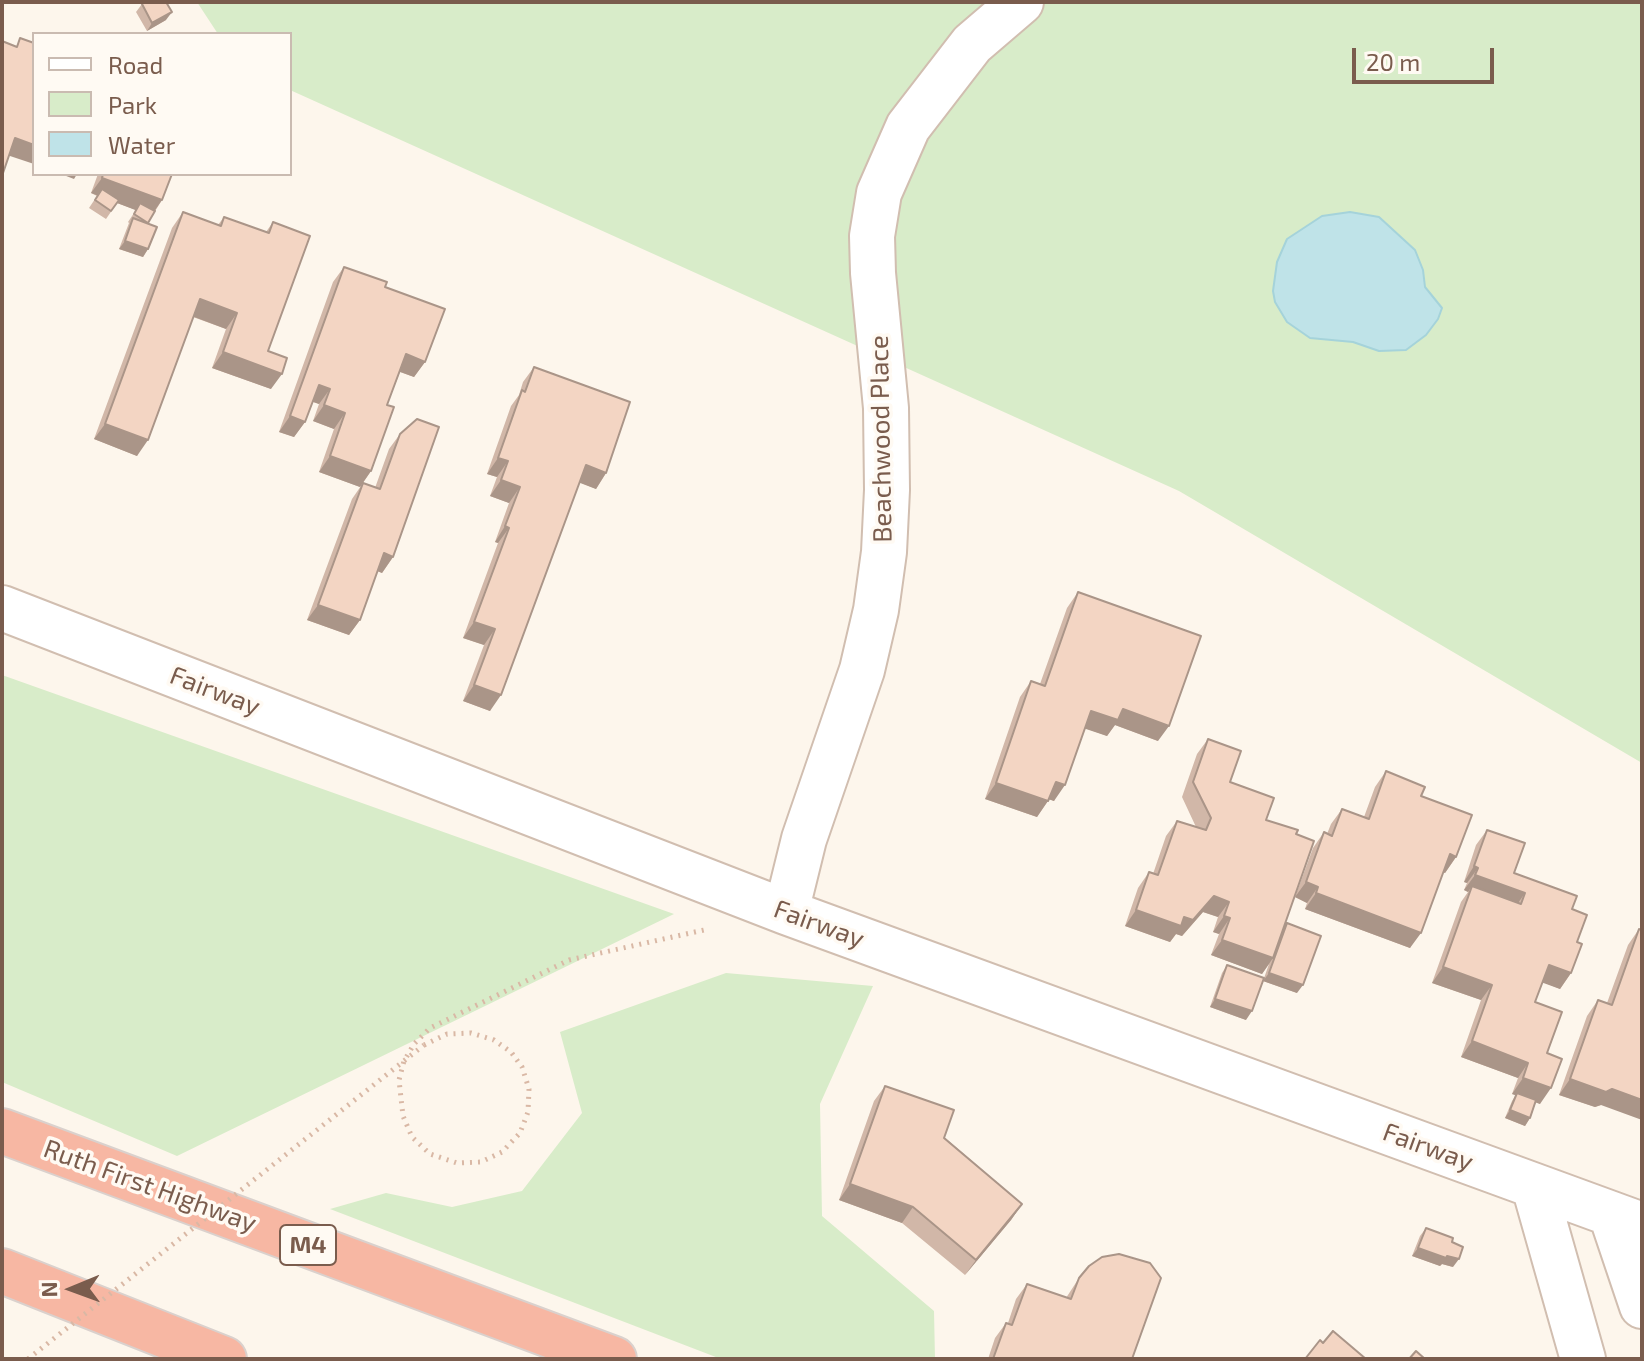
<!DOCTYPE html>
<html>
<head>
<meta charset="utf-8">
<style>
	body { margin:0 }
	#map { position:relative; width:1644px; height:1361px; overflow:hidden; background:#fdf6ec; font-family:"Exo 2",sans-serif }
	canvas { display:block }
	.frame { position:absolute; inset:0; border:4px solid #7a5c4d; pointer-events:none }
	.legend { position:absolute; left:32px; top:32px; width:260px; height:144px; box-sizing:border-box; background:#fffaf3; border:2px solid #cabbb1; margin:0; padding:10px 14px; list-style:none; font-size:24px; color:#7a5c4d }
	.legend li { display:flex; align-items:center; gap:16px; height:40px }
	.legend b { width:40px; border:2px solid #cabbb1 }
	.north { position:absolute; left:32px; top:1249px; width:80px; height:80px; -webkit-text-stroke:6px #fffaf3; paint-order:stroke; rotate:269deg; font-size:22px; font-weight:700; line-height:32px; text-align:center; color:#7a5c4d }
	.north::after { content:''; display:block; margin:auto; width:28px; height:36px; background:#7a5c4d; clip-path:polygon(50% 0,100% 100%,50% 72%,0 100%) }
	.scale { position:absolute; left:1352px; top:48px; width:142px; height:36px; box-sizing:border-box; border:4px solid #7a5c4d; border-top:0; padding-left:10px; font-size:24px; line-height:28px; white-space:nowrap; color:#7a5c4d; -webkit-text-stroke:6px #fffaf3; paint-order:stroke }
</style>
</head>
<body>
<div id="map">
<canvas width="1644" height="1361"></canvas>
<div class="frame"></div>
<ul class="legend">
<li><b style="height:10px;background:#fff"></b>Road</li>
<li><b style="height:22px;background:#d8ecc9"></b>Park</li>
<li><b style="height:22px;background:#bfe3e8"></b>Water</li>
</ul>
<div class="north">N</div>
<div class="scale">20 m</div>
</div>
<script>
const g = document.querySelector('canvas').getContext('2d');
g.lineJoin = 'round';
function paint(path, color) { g.fillStyle = color; g.fill(path, 'evenodd'); }
const shape = rows => new Path2D(rows.map(r => 'M' + r).join(''));
function trace(path, color, width, dash) { g.strokeStyle = color; g.lineWidth = width; g.lineCap = dash ? 'butt' : 'round'; g.setLineDash(dash || []); g.stroke(path); }
function drawText(font, color, halo, rows, align = 'center') {
  g.font = font + ' "Exo 2",sans-serif'; g.lineWidth = 7; g.setLineDash([]); g.textBaseline = 'middle'; g.strokeStyle = halo; g.fillStyle = color; for (const [text, x, y, turn = 0] of rows) {
    g.save(); g.translate(x, y); g.rotate((+turn || 0) * Math.PI / 180); g.textAlign = isNaN(turn) ? turn : align; if (halo) g.strokeText(text, 0, 0); g.fillText(text, 0, 0); g.restore();
  }
}
paint(shape([
	[197,2,1642,2,1642,763,1179,491,290,90,290,34,218,34],
	[2,675,674,914,177,1156,2,1082],
	[726,973,873,986,820,1104,822,1216,934,1311,935,1359,721,1359,330,1209,386,1193,452,1207,522,1191,582,1113,560,1032]
]), '#d8ecc9');
const water = shape([
	[1350,212,1379,217,1415,250,1423,270,1425,287,1442,308,1438,319,1426,335,1406,350,1379,351,1353,342,1310,338,1287,322,1275,302,1273,291,1277,262,1287,239,1322,216,1350,212]
]);
paint(water, '#bfe3e8');
trace(water, '#a5d3da', 2);
const minor = shape([
	[2,608,786,912,1642,1225],
	[786,912,804,839,862,670,876,610,884,552,887,490,886,408,873,273,872,236,879,193,908,127,972,44,1021,2],
	[1534,1186,1583,1359],
	[1611,1214,1642,1306]
]);
const highway = shape([
	[2,1131,614,1359],
	[2,1271,224,1359]
]);
trace(minor, '#d1beb0', 48);
trace(highway, '#dad1cd', 48);
trace(shape([
	[424,1045,447,1034,471,1033,494,1040,511,1052,522,1067,529,1089,528,1112,520,1133,502,1152,481,1162,457,1163,430,1154,412,1137,403,1116,399,1080,404,1061,414,1044,430,1028,569,960,704,930]
]), '#d9b8a5', 5, [2, 6]);
trace(minor, '#fff', 44);
trace(highway, '#f7b7a3', 44);
trace(shape([
	[28,1359,424,1045]
]), '#d9b8a5', 5, [2, 6]);
paint(shape([
	[142,4,166,20,147,31,136,12],
	[98,174,172,174,162,200,147,224,148,249,143,257,119,249,129,223,128,222,136,210,117,203,106,219,89,208,97,196,91,193],
	[183,212,218,225,224,217,266,232,273,222,268,351,271,389,212,368,226,329,193,317,137,456,94,439,172,228],
	[344,267,385,287,425,362,414,377,400,372,387,405,371,471,360,487,319,472,334,429,313,421,319,404,313,402,305,422,294,437,279,432,333,282],
	[534,367,606,473,596,489,579,482,490,711,463,701,484,645,463,638,498,543,495,542,509,503,490,496,497,477,487,474,511,406,519,395,523,382],
	[400,434,393,557,382,573,377,571,360,620,349,635,307,620,352,499,363,483,375,488,389,449],
	[1078,592,1158,741,1115,725,1107,736,1085,728,1054,801,1049,799,1037,817,985,799,1020,697,1031,681,1040,684,1067,608],
	[1208,739,1230,782,1266,820,1296,834,1284,926,1297,993,1263,981,1269,964,1262,974,1211,955,1219,934,1213,932,1218,917,1203,912,1182,936,1176,934,1170,942,1125,926,1138,888,1149,872,1153,874,1166,836,1177,821,1196,827,1182,797,1197,754],
	[1386,771,1421,796,1456,857,1445,873,1443,872,1410,948,1305,909,1307,903,1295,897,1313,848,1324,832,1327,834,1331,824,1342,809,1364,817,1375,787],
	[1487,830,1514,873,1572,909,1577,942,1571,973,1560,989,1543,982,1535,1002,1547,1053,1540,1104,1536,1102,1530,1118,1525,1126,1505,1118,1512,1101,1516,1095,1512,1094,1518,1078,1461,1057,1481,1000,1432,983,1461,902,1468,892,1464,890,1467,883,1464,882,1476,845],
	[1639,929,1601,1105,1595,1107,1559,1095,1587,1016,1598,1000,1607,1003,1628,945],
	[1227,965,1246,1020,1210,1007,1222,973],
	[885,1086,1022,1204,1011,1220,965,1275,902,1223,839,1200,874,1101],
	[1426,1228,1453,1267,1442,1264,1440,1266,1412,1256,1420,1236],
	[1079,1278,1132,1359,988,1359,995,1338,1006,1323,1008,1323,1016,1299,1027,1284,1066,1298]
]), '#d1b7a8');
paint(shape([
	[172,12,166,20,147,31,152,23],
	[15,138,34,145,34,164,4,154],
	[61,174,77,174,74,179],
	[102,178,162,200,151,216,91,193],
	[125,241,148,249,143,257,119,249],
	[200,299,237,313,226,329,189,315],
	[223,352,282,374,271,389,212,368],
	[406,354,425,362,414,377,395,370],
	[319,385,330,389,319,404,308,400],
	[324,405,345,413,334,429,313,421],
	[290,416,305,422,294,437,279,432],
	[105,424,148,440,137,456,94,439],
	[330,456,371,471,360,487,319,472],
	[498,458,508,461,497,477,487,474],
	[586,465,606,473,596,489,575,481],
	[501,480,520,487,509,503,490,496],
	[505,526,509,528,498,543,495,542],
	[384,553,393,557,382,573,373,569],
	[318,605,360,620,349,635,307,620],
	[474,622,495,629,484,645,463,638],
	[474,685,501,695,490,711,463,701],
	[1123,709,1169,726,1158,741,1115,725,1107,736,1080,727,1091,711],
	[1056,782,1065,785,1054,801,1045,798],
	[996,783,1048,801,1037,817,985,799],
	[1450,854,1456,857,1445,873,1439,870],
	[1474,866,1478,868,1467,883,1464,882],
	[1475,875,1525,893,1514,909,1472,886,1468,892,1464,890],
	[1306,882,1318,887,1307,903,1295,897],
	[1316,893,1421,933,1410,948,1305,909],
	[1214,896,1229,902,1218,917,1203,912,1182,936,1176,934,1170,942,1125,926,1136,910,1184,917],
	[1224,916,1230,918,1219,934,1213,932],
	[1222,940,1273,958,1262,974,1211,955],
	[1549,965,1571,973,1560,989,1538,981],
	[1443,967,1492,985,1481,1000,1432,983],
	[1269,973,1303,985,1297,993,1263,981],
	[1215,999,1252,1011,1246,1020,1210,1007],
	[1472,1041,1528,1063,1518,1078,1461,1057],
	[1523,1078,1551,1088,1540,1104,1512,1094],
	[1570,1079,1612,1089,1642,1100,1642,1120,1601,1105,1595,1107,1559,1095],
	[1510,1110,1530,1118,1525,1126,1505,1118],
	[850,1184,913,1207,902,1223,839,1200],
	[1022,1204,1011,1220,965,1275,976,1260],
	[1418,1248,1447,1256,1459,1259,1453,1267,1442,1264,1440,1266,1412,1256]
]), '#aa9588');
const building = shape([
	[145,2,166,2,172,12,152,23,142,4,145,2],
	[20,38,34,43,34,145,15,138,2,176,2,41,17,47,20,38],
	[103,174,172,174,162,200,102,178,103,174],
	[102,189,119,200,111,211,95,200,102,189],
	[140,203,155,211,148,223,134,214,140,203],
	[183,212,221,226,224,217,269,233,273,222,310,236,268,351,287,358,282,374,223,352,237,313,200,299,148,440,105,424,183,212],
	[133,218,157,227,148,249,125,241,133,218],
	[344,267,387,282,385,287,445,309,425,362,406,354,387,405,394,407,371,471,330,456,345,413,324,405,330,389,319,385,305,422,290,416,344,267],
	[534,367,630,402,606,473,586,465,501,695,474,685,495,629,474,622,509,528,505,526,520,487,501,480,508,461,498,458,522,390,525,392,534,367],
	[417,419,439,427,393,557,384,553,360,620,318,605,363,483,380,489,400,434,417,419],
	[1078,592,1201,636,1169,726,1123,709,1118,720,1091,711,1065,785,1056,782,1048,801,996,783,1031,681,1045,686,1078,592],
	[1208,739,1241,751,1230,782,1274,798,1266,820,1298,830,1296,834,1314,841,1273,958,1222,940,1230,918,1224,916,1229,902,1214,896,1193,920,1184,917,1181,926,1136,910,1149,872,1158,875,1177,821,1206,830,1211,818,1193,782,1208,739],
	[1386,771,1425,787,1421,796,1472,815,1456,857,1450,854,1421,933,1316,893,1318,887,1306,882,1324,832,1332,836,1342,809,1369,819,1386,771],
	[1487,830,1525,843,1514,873,1577,896,1572,909,1587,915,1577,942,1582,944,1571,973,1549,965,1535,1002,1562,1012,1547,1053,1562,1059,1551,1088,1523,1078,1528,1063,1472,1041,1492,985,1443,967,1472,886,1521,904,1525,893,1475,875,1478,868,1474,866,1487,830],
	[1287,923,1321,936,1303,985,1269,973,1287,923],
	[1639,929,1642,930,1642,1100,1612,1089,1606,1092,1570,1079,1598,1000,1612,1005,1639,929],
	[1227,965,1264,978,1252,1011,1215,999,1227,965],
	[885,1086,954,1110,944,1138,1022,1204,976,1260,913,1207,850,1184,885,1086],
	[1517,1093,1536,1100,1530,1118,1510,1110,1517,1093],
	[1426,1228,1453,1238,1452,1242,1463,1247,1459,1259,1447,1256,1446,1258,1418,1248,1426,1228],
	[1119,1254,1150,1263,1161,1278,1132,1359,993,1359,1006,1323,1012,1325,1027,1284,1071,1299,1079,1278,1089,1266,1102,1257,1119,1254],
	[1333,1331,1366,1359,1305,1359,1320,1340,1323,1343,1333,1331],
	[1416,1351,1425,1359,1409,1359,1416,1351]
]);
paint(building, '#f3d5c3');
trace(building, '#aa9588', 2);
for (const [x, y, w] of [
	[308,1245,56]
]) { const box = new Path2D(); box.roundRect(x - w / 2, y - 20, w, 40, 6); g.fillStyle = '#fffaf3'; g.fill(box); trace(box, '#7a5c4d', 2); }
drawText('bold 24px', '#7a5c4d', null, [
	["M4",308,1245]
]);
drawText('26px', '#7a5c4d', '#fffaf3', [
	["Beachwood Place",881,439,-91],
	["Fairway",215,691,21],
	["Fairway",819,924,20],
	["Fairway",1428,1147,20],
	["Ruth First Highway",150,1186,20]
]);
</script>
</body>
</html>
